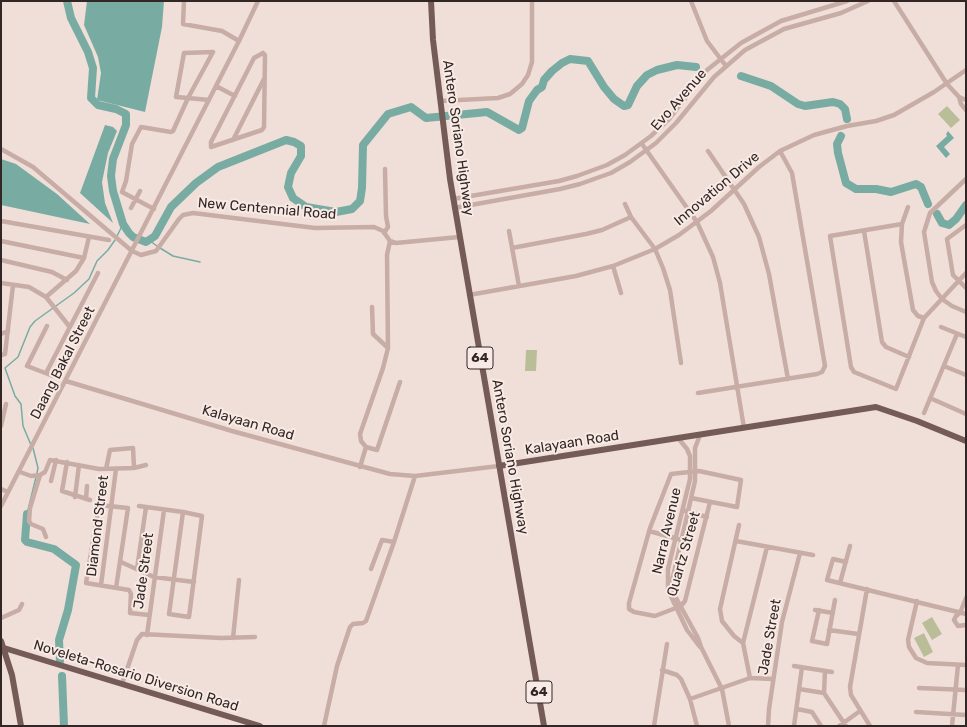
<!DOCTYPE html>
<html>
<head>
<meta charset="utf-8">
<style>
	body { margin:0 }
	#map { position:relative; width:967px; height:727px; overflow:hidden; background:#f0dfd8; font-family:Rubik,sans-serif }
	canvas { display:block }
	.frame { position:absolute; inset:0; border:2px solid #332726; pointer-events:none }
</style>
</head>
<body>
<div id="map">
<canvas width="967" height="727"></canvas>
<div class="frame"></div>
</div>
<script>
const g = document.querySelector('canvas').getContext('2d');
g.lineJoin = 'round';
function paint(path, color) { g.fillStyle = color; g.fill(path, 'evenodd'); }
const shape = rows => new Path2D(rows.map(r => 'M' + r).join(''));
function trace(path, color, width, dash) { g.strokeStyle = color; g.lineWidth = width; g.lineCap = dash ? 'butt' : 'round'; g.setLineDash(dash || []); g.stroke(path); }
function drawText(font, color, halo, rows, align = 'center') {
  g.font = font + ' Rubik,sans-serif'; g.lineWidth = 4; g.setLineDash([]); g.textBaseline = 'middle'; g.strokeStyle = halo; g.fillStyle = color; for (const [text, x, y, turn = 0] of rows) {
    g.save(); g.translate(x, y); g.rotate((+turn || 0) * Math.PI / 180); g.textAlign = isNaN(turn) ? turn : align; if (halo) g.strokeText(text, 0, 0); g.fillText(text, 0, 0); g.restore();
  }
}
paint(shape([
	[947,106,960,120,951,128,938,114],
	[526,350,537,350,536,371,525,371],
	[932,617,942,634,932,640,922,623],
	[924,633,933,652,924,657,914,638]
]), '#b9be99');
paint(shape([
	[87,1,164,1,162,27,145,112,97,100,101,73,98,57,84,25],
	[105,125,113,127,117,131,108,153,102,182,105,203,113,223,80,193],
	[948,131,954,138,944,147,950,154,946,158,936,146,947,136,946,134],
	[1,159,16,164,57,194,90,224,1,205]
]), '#78aca3');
trace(shape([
	[117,236,123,224],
	[150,241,157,246],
	[160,248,173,256,200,262],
	[31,445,23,426,21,404,15,396,5,368,18,357,30,327,35,321,74,293,89,279,97,261,108,250,115,240],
	[33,448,38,468,37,473],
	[27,514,36,477]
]), '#78aca3', 1.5);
trace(shape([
	[67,1,71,18,88,52,93,68,91,98,98,105,116,109,126,114,126,125,113,159,111,176,113,191,123,224,129,233,133,237,146,242,155,236,171,207,196,183,218,167,286,140,294,142,301,146,301,156,291,173,288,187,293,198,306,207,336,212,352,209,360,201,362,188,363,145,388,114,411,107,426,118,487,112,519,130,522,128,529,101,537,90,542,87,544,80,552,71,562,63,570,59,588,61,604,87,614,99,624,106,628,105,637,86,647,75,657,70,677,65,696,67],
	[741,76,771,86,798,104,805,106,833,102,840,104,845,109,847,119],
	[841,136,837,144,838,153,846,183,856,189,876,189,891,192,916,184,921,187,928,204],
	[937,214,942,223,949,225,956,219,966,205],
	[27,514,25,540,27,542,54,549,76,565,68,610,59,640,60,661],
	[62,676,64,726]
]), '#78aca3', 8);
trace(shape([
	[184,1,183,24,222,31,239,41],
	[691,1,707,41,726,66],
	[894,1,947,84,959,97,966,100],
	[263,53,265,55,264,127,262,130,211,147,211,142,254,58,263,53],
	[216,86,235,96],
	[959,97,961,104,966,110],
	[440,101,498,98,510,94,522,84,528,75,532,62,532,1],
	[233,140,264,79],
	[642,144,697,222,713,257,720,283,744,428],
	[1,149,33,167,132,251,141,255,156,251,179,219,183,215,193,213,315,228,374,227,383,231,390,241,396,243,459,237],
	[708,151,744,204,759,237,769,274,788,379],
	[966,179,930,213,924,232,932,282,936,291,942,299,952,306,966,312],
	[453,199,559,181,577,176,607,165,625,155,651,136,670,118,707,70,741,43,781,21,847,1],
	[625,204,631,217,655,249,663,268,670,290,681,363],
	[908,207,902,224,901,242,913,310,918,316,924,318],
	[131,208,140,191],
	[454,208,560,189,580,184,611,173,630,162,656,143,676,123,714,77,745,50,784,29,841,13,868,1],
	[154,209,122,192,126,181,132,144,141,127,171,132,173,131,188,98,213,52,184,53,176,97,188,98,209,100],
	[1,221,109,240],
	[902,224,830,236,851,367,854,372,896,389,924,318,966,273],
	[966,225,947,239,953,275,966,288],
	[509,231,519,286],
	[864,231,882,342,886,347,909,357],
	[384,233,388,227,386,216,385,169],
	[1,241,84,258],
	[390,241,387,255,388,348,383,368,360,434,361,441,366,447,377,450,400,382],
	[512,248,586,234,602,230,631,217],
	[1,260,52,272,67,280],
	[613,266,621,293],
	[1,283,29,287,46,297,69,326],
	[469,295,576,276,613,266,655,249,679,235,711,211,759,167,780,151,814,135,847,126,876,121,894,115,934,92,966,70],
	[46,297,76,271,84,258,89,237],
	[372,307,373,334,388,348],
	[47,326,27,366,53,376],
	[941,327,966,337],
	[1,334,8,331],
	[1,355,5,354,13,285],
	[944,366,966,375],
	[46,373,98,273],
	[66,381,232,431,390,474,415,476,499,466],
	[698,393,817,374,822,372,825,366,792,173,780,151],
	[930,398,966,414],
	[924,413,957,334],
	[1,426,6,404],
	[700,435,695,448,695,481,672,581,675,596,698,638,701,647,722,689,729,726],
	[678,438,687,449,690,456,690,479,668,569,668,590,687,630,700,647],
	[67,462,62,491,90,500],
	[360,467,366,447],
	[106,469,110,450,133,448,134,468],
	[20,472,31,476,40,475,45,472,50,460,99,469,134,468,146,465],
	[40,475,30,508,29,521,31,524,43,529,46,537],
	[51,481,56,460],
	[1,489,8,492],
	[75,497,79,465],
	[691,498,737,507,741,480,699,471,671,474,650,528,629,603,629,609,634,612,655,616,681,606,685,601,710,502],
	[86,499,87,486],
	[1,506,239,41,258,1],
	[139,506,183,512,202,516,189,617,169,614,183,512],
	[685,511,707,517],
	[739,525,720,609,722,621,734,636,743,643],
	[649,531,678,539],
	[736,541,813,555],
	[121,562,154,577,194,582],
	[846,562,833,559,827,580,966,614],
	[137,569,146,507],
	[371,569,382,540,394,542],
	[840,583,850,546],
	[101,585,116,469],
	[116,588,128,508,99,505,86,583,129,590,131,594,130,613,149,615],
	[867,589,850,687,851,695,870,726],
	[966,598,960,613,956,616,954,620,958,626,966,625],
	[917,601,908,640,909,647,916,658,927,663,966,665],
	[815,610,833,613],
	[819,610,812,641,827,644,835,600],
	[1,618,19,610,22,604],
	[829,630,858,634],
	[147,635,164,510],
	[233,638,239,580],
	[794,666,832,672],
	[662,670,677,675,681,679,690,699,697,726],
	[825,671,824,693,846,726],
	[750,678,743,643,767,547],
	[122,684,137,640,142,634,221,638,255,637],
	[919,688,966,690],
	[799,689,824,693],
	[690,699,750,678,773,679],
	[797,709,812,712,821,726],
	[916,712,966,715],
	[324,726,337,666,350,627,353,624,363,623,366,621,394,542,415,476],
	[654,726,667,644],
	[768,726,769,709,782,622,800,553],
	[794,726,802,667],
	[839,726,860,711],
	[952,726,958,665]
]), '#c7ada5', 4.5);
trace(shape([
	[431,1,433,40,450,179,544,726],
	[499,466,876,407,917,421,966,441],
	[1,641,12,675,21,726],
	[4,648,260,726]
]), '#755b57', 6);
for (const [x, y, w] of [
	[480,358,26],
	[539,692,26]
]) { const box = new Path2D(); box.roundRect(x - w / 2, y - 11, w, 22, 3); g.fillStyle = '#f8eae4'; g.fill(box); trace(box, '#332726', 1); }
drawText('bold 13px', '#332726', null, [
	["64",480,358],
	["64",539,692]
]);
drawText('14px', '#332726', '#f8eae4', [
	["Evo Avenue",679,100,-49],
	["Antero Soriano Highway",458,138,82],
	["Innovation Drive",717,189,-40],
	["New Centennial Road",267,209,5],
	["Daang Bakal Street",63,363,-63],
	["Kalayaan Road",248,423,16],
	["Kalayaan Road",572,443,-9],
	["Antero Soriano Highway",510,457,80],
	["Diamond Street",98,526,-83],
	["Narra Avenue",667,531,-77],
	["Quartz Street",684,554,-74],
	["Jade Street",144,571,-82],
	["Jade Street",770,637,-80],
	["Noveleta-Rosario Diversion Road",136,676,17]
]);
</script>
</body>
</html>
